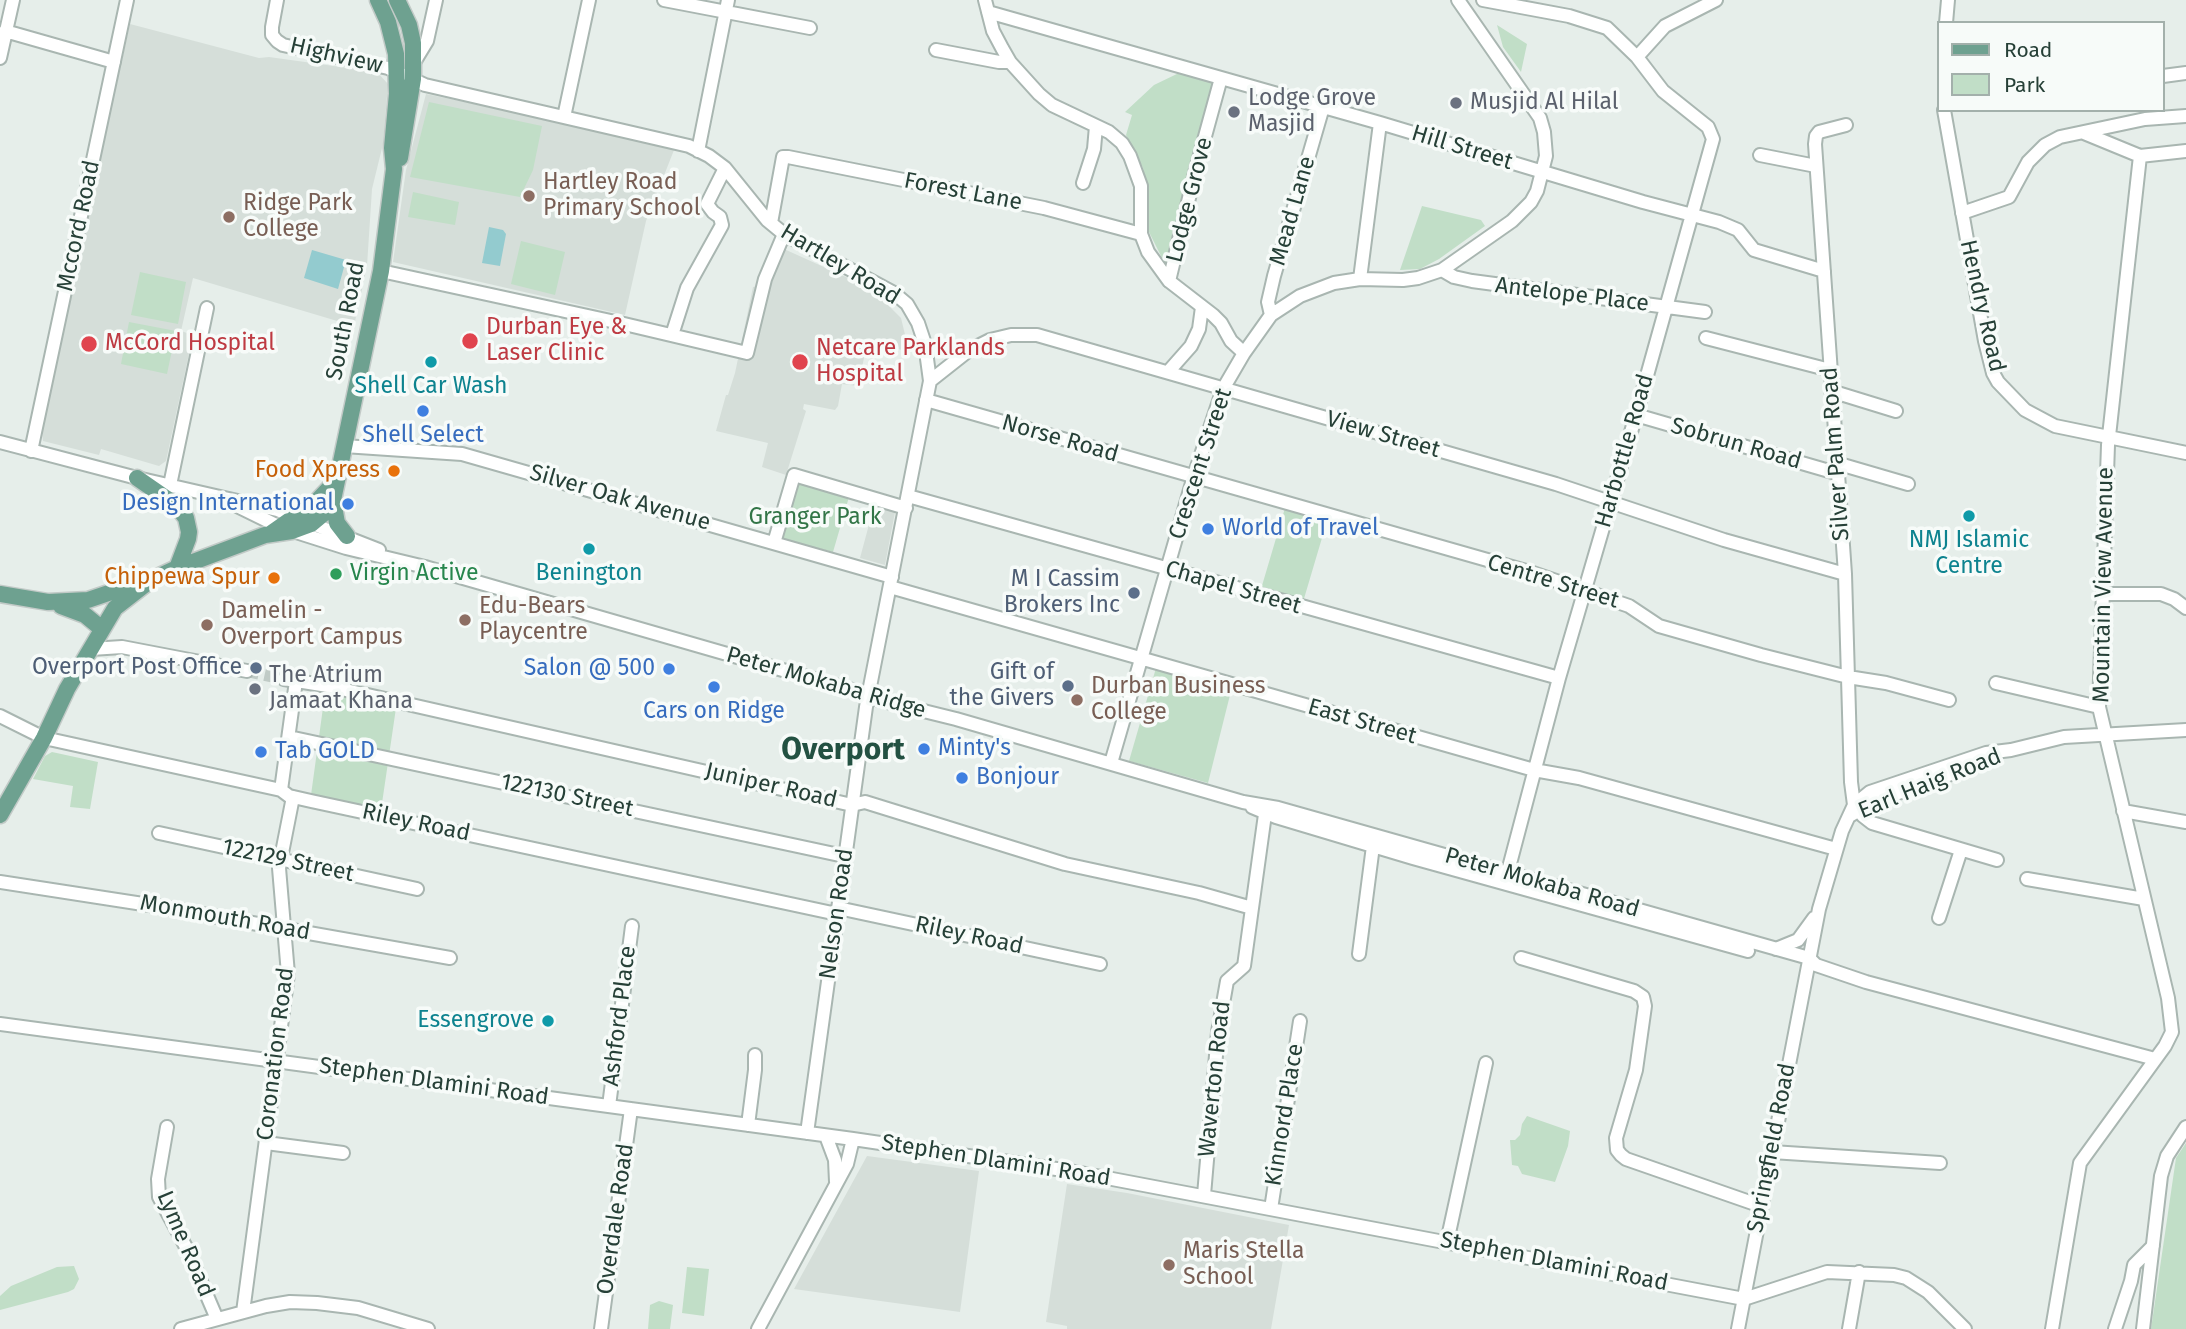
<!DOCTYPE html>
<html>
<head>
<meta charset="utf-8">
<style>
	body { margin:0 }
	#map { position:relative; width:2186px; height:1329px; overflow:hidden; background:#e6eeea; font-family:"Fira Sans",sans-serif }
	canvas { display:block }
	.legend { position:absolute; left:1937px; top:21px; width:228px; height:91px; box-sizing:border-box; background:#f7fbf9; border:2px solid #a3b0ab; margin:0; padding:9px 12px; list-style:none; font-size:21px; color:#264037 }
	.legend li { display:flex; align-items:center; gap:14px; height:35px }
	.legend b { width:35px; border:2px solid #a3b0ab }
</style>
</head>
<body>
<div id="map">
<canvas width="2186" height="1329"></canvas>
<ul class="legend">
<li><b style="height:9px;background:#6ea190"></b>Road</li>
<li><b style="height:19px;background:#c1dec7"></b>Park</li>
</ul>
</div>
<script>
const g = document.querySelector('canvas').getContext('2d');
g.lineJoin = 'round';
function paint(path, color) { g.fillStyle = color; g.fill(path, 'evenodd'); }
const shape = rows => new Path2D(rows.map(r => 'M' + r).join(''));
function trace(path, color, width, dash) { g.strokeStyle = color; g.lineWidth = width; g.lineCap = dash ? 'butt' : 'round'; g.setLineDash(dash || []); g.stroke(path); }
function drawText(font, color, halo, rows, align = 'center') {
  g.font = font + ' "Fira Sans",sans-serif'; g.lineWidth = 7; g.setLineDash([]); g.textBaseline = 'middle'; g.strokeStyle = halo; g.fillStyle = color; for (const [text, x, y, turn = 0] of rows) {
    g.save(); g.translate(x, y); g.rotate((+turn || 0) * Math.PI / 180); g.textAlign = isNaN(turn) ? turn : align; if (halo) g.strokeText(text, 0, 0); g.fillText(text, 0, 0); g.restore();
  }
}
paint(shape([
	[130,24,259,58,269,57,377,72,388,84,383,144,372,189,367,266,354,326,193,278,181,331,193,335,166,461,159,466,101,449,99,455,43,441,41,424],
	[426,94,676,145,646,221,625,315,393,262,406,170],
	[784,249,879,292,882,299,901,318,909,351,867,344,858,386,842,384,838,406,835,410,804,404,803,409,806,411,786,475,762,467,768,443,716,431,726,395,728,395,735,373,753,287,768,284],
	[874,506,895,512,885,565,860,558],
	[867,1156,979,1171,960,1312,794,1289],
	[1067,1184,1127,1193,1289,1225,1271,1329,1067,1329,1067,1326,1046,1322]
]), '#d5ded9');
paint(shape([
	[1497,25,1527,44,1521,72,1503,47],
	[1181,72,1217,82,1187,175,1167,268,1148,230,1147,188,1143,168,1126,135,1132,115,1125,112,1154,85],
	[429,102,542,126,533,170,520,197,410,177],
	[413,192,459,202,455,225,408,217],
	[1422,206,1481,220,1485,226,1439,259,1420,269,1400,270],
	[521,241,565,252,555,295,511,284],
	[140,272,186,282,178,324,131,315],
	[129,322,176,331,167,374,121,364],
	[798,482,849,497,833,552,782,539],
	[1285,508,1327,521,1303,602,1261,589],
	[1156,668,1231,691,1208,783,1129,761],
	[325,693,396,708,381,810,311,795],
	[52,752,98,762,90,809,70,807,73,786,33,779,45,756],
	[1527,1116,1570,1131,1568,1146,1555,1182,1522,1174,1518,1166,1512,1165,1510,1140,1515,1140,1520,1135,1522,1124],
	[2186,1143,2186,1329,2151,1329,2176,1158],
	[74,1266,79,1279,74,1289,68,1292,0,1310,0,1296,11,1286,57,1267],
	[687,1267,709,1269,704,1316,682,1313],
	[659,1301,673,1305,670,1329,648,1329,650,1305]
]), '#c1dec7');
paint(shape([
	[489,227,503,230,506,234,500,266,482,263],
	[312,250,346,260,338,289,304,278]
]), '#93cbcf');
trace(shape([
	[247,671,284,679]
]), '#c0cbc6', 12, [12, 6]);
const minor = shape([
	[277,0,272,27,272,35,277,41,283,45,388,68,425,85,689,146,709,156,725,168,767,220,784,234,894,293,907,304,918,323,925,344,930,381,866,707,807,1133],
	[664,0,810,28],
	[985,0,993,31,1002,48,1010,62,1039,94,1052,105,1109,132,1122,143,1130,156,1141,186,1141,234,1148,252,1169,281,1213,315,1221,323,1231,341,1244,353],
	[1483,0,1569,16,1607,28,1637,57,1663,91,1708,127,1713,139,1636,415,1559,678,1507,875],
	[988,12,1380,123,1643,202,1719,222,1738,230,1754,250,1824,271],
	[1946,23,1948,0],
	[5,31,114,62],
	[936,50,999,62,1010,62],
	[1637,57,1665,26,1716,0],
	[0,58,13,0],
	[413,64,427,41,436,0],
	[2163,76,2186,73],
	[1944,110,1985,341,1993,373,1998,382,2025,410,2055,426,2186,453],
	[564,117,589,0],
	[1846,125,1819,132,1816,136,1815,144,1845,574,1851,782,1854,805,1863,816,1872,823,1997,860],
	[2084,133,2140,156,2186,151],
	[698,151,728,0],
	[1760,155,1816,166],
	[1083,183,1094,149,1096,126],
	[1962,213,2009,197,2028,162,2045,145,2060,137,2145,119,2186,116],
	[771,223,783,157,788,157,1044,208,1141,234],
	[1442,270,1454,277,1472,281,1705,312],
	[381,271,620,323,747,353,765,279,784,234],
	[1360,279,1380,123],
	[1169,281,1195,173,1221,78],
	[1271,315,1268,302,1274,276,1323,107],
	[672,335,687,288,722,225,720,217,713,212,707,204,725,168],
	[1706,338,1830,370],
	[1168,372,1191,346,1199,329,1202,307],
	[930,381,968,351,990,340,1011,335,1037,335,1556,484,1724,540,1845,574],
	[1831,391,1896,411],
	[926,400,1533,573,1629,606,1659,626,1761,655,1848,677,1886,683,1949,700],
	[1636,415,1836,473],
	[0,442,137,478,277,510,379,550],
	[344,446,462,454,892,577],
	[31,451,127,0],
	[1836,463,1908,484],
	[170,485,207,308],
	[908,496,1559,678],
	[225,500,280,527,346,548,425,567,859,692,879,700,956,719,1243,802,1278,808,1809,958,1816,965,1866,982,2155,1059],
	[774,543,794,475,906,508],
	[890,587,1534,770,1579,778,1836,849],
	[2103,594,2161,594,2174,599,2186,608],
	[91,649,122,647,247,671],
	[284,679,328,686,852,805,865,802,1065,864,1199,893,1252,908],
	[1996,683,2099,707],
	[0,716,44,738,281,790,289,796,311,801,837,914],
	[289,737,844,856],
	[1111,763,1194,476,1223,389,1244,353,1271,315,1300,296,1334,283,1360,279,1403,280,1418,278,1442,270,1512,221,1531,202,1537,191,1546,156,1544,132,1540,118,1458,0],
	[281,790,296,681],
	[1252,807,1276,817,1413,858,1748,951],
	[2123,811,2186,822],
	[1851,815,1873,802,1987,761],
	[159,833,417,889],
	[2027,879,2144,899],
	[0,882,156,906,450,958],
	[838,908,1100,964],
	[1939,918,1961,850],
	[1776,949,1798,940,1814,918],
	[1359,954,1373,846],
	[1521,958,1634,991,1643,997,1645,1006,1636,1070,1616,1138,1617,1150,1621,1155,1626,1159,1761,1206],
	[0,1024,853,1139,1070,1171,1744,1299,1827,1272,1894,1275,1906,1278,1928,1292,1965,1329],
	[609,1106,632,926],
	[748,1125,755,1070,755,1055],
	[167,1127,158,1179,159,1197,187,1249,217,1319],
	[826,1136,835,1160,836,1182],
	[266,1143,343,1153],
	[1772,1152,1940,1163],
	[1204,1195,1218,1032,1227,981,1244,966,1266,807],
	[1271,1209,1300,1021],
	[1447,1242,1486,1063],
	[243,1312,288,974,279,868,293,797],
	[181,1329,266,1306,290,1302,317,1303,358,1308,428,1329],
	[601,1329,631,1109],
	[758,1329,847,1164,853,1139],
	[1738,1329,1819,909,1842,831,1854,805,1870,792,1986,753,2011,750,2064,737,2186,730],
	[1849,1329,1859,1272],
	[2052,1329,2080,1163,2165,1046,2172,1032,2168,998,2099,707,2108,445,2140,156],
	[2115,1329,2131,1281,2134,1265,2153,1246],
	[2143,1329,2161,1176,2167,1156,2186,1127]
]);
const major = shape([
	[397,0,409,25,413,43,413,79,400,158],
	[137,478,176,505,186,518,189,532,188,539,177,568],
	[333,500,337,523,347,536],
	[270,534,317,501,336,481],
	[0,594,48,602,88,600,138,583],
	[61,606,85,615,102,629],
	[0,815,44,738,67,689,115,608,151,580,177,568,265,535,292,531,311,524,323,514,333,500,381,271,394,169,392,148,397,94,396,54,388,22,378,0]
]);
trace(minor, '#a9b6b1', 16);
trace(major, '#c2cac7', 19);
trace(minor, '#fff', 12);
trace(major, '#6ea190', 16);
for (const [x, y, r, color] of [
	[1456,103,7,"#6b7280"],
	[1234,112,7,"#6b7280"],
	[529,196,7,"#8d6e63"],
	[229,217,7,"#8d6e63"],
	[470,341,9,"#e0444e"],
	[89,344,9,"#e0444e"],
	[431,362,7,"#0f9aa8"],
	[800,362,9,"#e0444e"],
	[423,411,7,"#3f7fe0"],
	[394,471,7,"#e8710a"],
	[348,504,7,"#3f7fe0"],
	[1969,516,7,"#0f9aa8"],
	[1208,529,7,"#3f7fe0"],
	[589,549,7,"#0f9aa8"],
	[336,574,7,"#2e9e5b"],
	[274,578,7,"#e8710a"],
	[1134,593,7,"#5c6f8a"],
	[465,620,7,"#8d6e63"],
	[207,625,7,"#8d6e63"],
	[256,668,7,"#5c6f8a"],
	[669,669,7,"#3f7fe0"],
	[1068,686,7,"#5c6f8a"],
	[714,687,7,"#3f7fe0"],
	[255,689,7,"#6b7280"],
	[1077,700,7,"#8d6e63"],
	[924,749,7,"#3f7fe0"],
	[261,752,7,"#3f7fe0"],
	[962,778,7,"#3f7fe0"],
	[548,1021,7,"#0f9aa8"],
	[1169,1265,7,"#8d6e63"]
]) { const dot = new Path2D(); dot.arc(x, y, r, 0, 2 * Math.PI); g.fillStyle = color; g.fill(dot); trace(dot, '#f7fbf9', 2.5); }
drawText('23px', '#264037', '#f7fbf9', [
	["Highview",336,56,13],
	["Hill Street",1462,148,17],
	["Forest Lane",963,192,11],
	["Lodge Grove",1190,200,-76],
	["Mead Lane",1293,211,-74],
	["Mccord Road",79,226,-78],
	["Hartley Road",840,265,31],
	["Antelope Place",1572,295,7],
	["Hendry Road",1982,306,77],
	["South Road",346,321,-79],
	["View Street",1383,435,16],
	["Norse Road",1060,439,16],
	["Sobrun Road",1736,444,16],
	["Harbottle Road",1625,451,-74],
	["Silver Palm Road",1836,454,-94],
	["Crescent Street",1201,464,-72],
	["Silver Oak Avenue",620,498,16],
	["Centre Street",1553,582,17],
	["Mountain View Avenue",2104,585,-89],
	["Chapel Street",1233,588,16],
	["Peter Mokaba Ridge",826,683,16],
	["East Street",1362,722,16],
	["Earl Haig Road",1930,784,-22],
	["Juniper Road",771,786,13],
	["122130 Street",567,796,12],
	["Riley Road",416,823,12],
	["122129 Street",288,861,12],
	["Peter Mokaba Road",1542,883,16],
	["Nelson Road",837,914,-82],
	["Monmouth Road",225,918,10],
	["Riley Road",969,936,12],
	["Ashford Place",620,1016,-83],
	["Coronation Road",276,1054,-83],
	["Waverton Road",1215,1079,-84],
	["Stephen Dlamini Road",434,1082,8],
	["Kinnord Place",1285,1115,-81],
	["Springfield Road",1772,1148,-79],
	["Stephen Dlamini Road",996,1161,9],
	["Overdale Road",616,1219,-82],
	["Lyme Road",185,1244,67],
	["Stephen Dlamini Road",1554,1262,11]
]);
drawText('23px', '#5b616d', '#f7fbf9', [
	["Lodge Grove",1248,99],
	["Masjid",1248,125],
	["Musjid Al Hilal",1470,103],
	["The Atrium",269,676],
	["Jamaat Khana",269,702]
], 'left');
drawText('23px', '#785e54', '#f7fbf9', [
	["Hartley Road",543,183],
	["Primary School",543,209],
	["Ridge Park",243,204],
	["College",243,230],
	["Edu-Bears",479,607],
	["Playcentre",479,633],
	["Damelin -",221,612],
	["Overport Campus",221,638],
	["Durban Business",1091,687],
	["College",1091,713],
	["Maris Stella",1183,1252],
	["School",1183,1278]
], 'left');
drawText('23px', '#be3a42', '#f7fbf9', [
	["Durban Eye &",486,328],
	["Laser Clinic",486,354],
	["McCord Hospital",105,344],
	["Netcare Parklands",816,349],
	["Hospital",816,375]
], 'left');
drawText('23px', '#0d838f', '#f7fbf9', [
	["Shell Car Wash",431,387],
	["NMJ Islamic",1969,541],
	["Centre",1969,567],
	["Benington",589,574],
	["Essengrove",534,1021,"right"]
]);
drawText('23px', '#366cbe', '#f7fbf9', [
	["Shell Select",423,436,"center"],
	["Design International",334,504,"right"],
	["World of Travel",1222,529],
	["Salon @ 500",655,669,"right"],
	["Cars on Ridge",714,712,"center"],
	["Minty's",938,749],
	["Tab GOLD",275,752],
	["Bonjour",976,778]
], 'left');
drawText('23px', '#c56008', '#f7fbf9', [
	["Food Xpress",380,471],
	["Chippewa Spur",260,578]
], 'right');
drawText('23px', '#327547', '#f7fbf9', [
	["Granger Park",815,518]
]);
drawText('23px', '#27864d', '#f7fbf9', [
	["Virgin Active",350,574]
], 'left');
drawText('23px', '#4e5e75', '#f7fbf9', [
	["M I Cassim",1120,580],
	["Brokers Inc",1120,606],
	["Overport Post Office",242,668],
	["Gift of",1054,673],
	["the Givers",1054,699]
], 'right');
drawText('bold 30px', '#235142', '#f7fbf9', [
	["Overport",843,751]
]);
</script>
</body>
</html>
